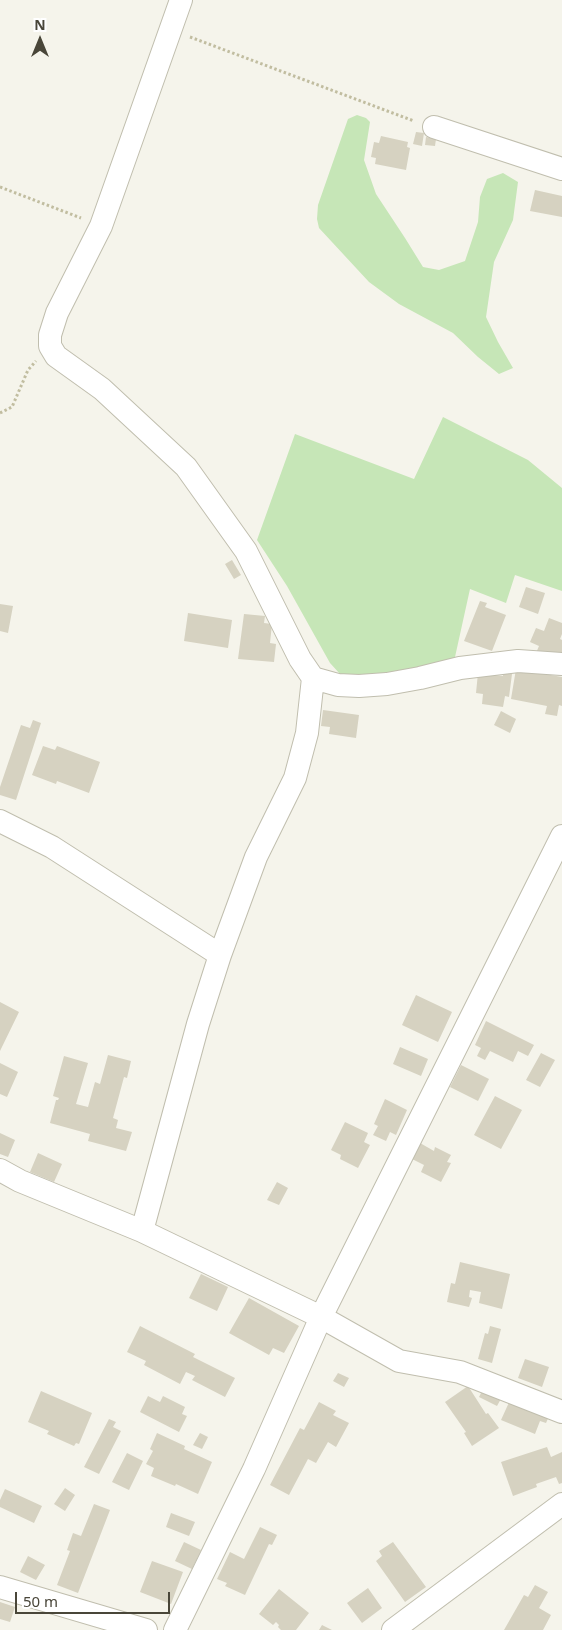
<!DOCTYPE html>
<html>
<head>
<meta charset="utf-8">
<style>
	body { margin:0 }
	#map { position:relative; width:562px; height:1630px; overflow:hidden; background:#f5f4eb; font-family:"Noto Sans",sans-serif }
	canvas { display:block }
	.north { position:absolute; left:15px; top:15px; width:50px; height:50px; -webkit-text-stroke:4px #fff; paint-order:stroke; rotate:0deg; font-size:14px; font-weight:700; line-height:20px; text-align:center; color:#494639 }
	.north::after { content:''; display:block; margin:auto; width:18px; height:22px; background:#494639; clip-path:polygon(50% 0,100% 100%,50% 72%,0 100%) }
	.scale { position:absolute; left:15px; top:1592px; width:155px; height:22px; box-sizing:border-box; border:2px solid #494639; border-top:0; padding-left:6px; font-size:15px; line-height:18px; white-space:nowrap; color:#494639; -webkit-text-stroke:4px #fff; paint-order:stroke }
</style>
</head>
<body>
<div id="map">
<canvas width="562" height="1630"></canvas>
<div class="north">N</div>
<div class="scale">50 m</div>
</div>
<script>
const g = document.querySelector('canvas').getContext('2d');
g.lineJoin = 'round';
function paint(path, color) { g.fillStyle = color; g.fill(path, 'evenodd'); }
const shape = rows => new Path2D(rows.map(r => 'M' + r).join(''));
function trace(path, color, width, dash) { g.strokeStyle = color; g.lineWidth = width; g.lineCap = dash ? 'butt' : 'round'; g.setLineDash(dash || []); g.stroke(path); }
paint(shape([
	[357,115,366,118,370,122,364,160,376,194,405,238,423,267,439,270,465,261,478,222,480,197,487,179,503,173,518,182,513,220,494,262,486,317,498,342,513,368,499,374,478,357,453,333,399,304,369,282,319,228,317,219,318,205,348,119],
	[443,417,528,460,562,488,562,591,515,575,506,603,470,589,455,657,443,664,392,677,348,677,340,674,330,663,287,586,257,540,295,434,414,479]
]), '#c6e6b7');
paint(shape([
	[416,132,424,133,422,146,413,144],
	[381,136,408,142,407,147,410,148,406,170,375,164,376,158,371,157,374,142,379,143],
	[426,137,436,139,435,146,425,145],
	[535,190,562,196,562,217,530,211],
	[232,560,241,575,234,579,225,564],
	[526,587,545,593,538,614,519,607],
	[480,601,487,603,485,607,506,615,492,651,464,641],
	[0,604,13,606,8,633,0,631],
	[188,613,232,620,228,648,184,641],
	[244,614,265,616,264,623,272,624,270,643,276,644,274,662,238,659],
	[549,618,562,623,562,634,560,639,562,640,562,652,558,662,536,653,539,646,530,642,536,628,544,631],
	[516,669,562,677,562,706,559,705,557,716,545,714,547,706,511,699],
	[478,673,503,676,503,673,512,674,509,697,505,696,503,707,482,704,483,694,476,693],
	[323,710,359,715,356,738,329,734,330,727,321,726],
	[501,711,516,719,510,733,494,725],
	[33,720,41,723,16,800,0,795,0,787,21,725,30,728],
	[43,746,55,750,57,746,100,762,89,793,57,781,56,784,32,775],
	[416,995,452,1012,438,1042,402,1025],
	[0,1002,19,1012,0,1051],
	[486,1021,534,1045,528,1056,518,1051,513,1062,490,1051,485,1060,477,1056,481,1048,475,1045],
	[400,1047,428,1059,421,1076,393,1064],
	[541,1053,555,1060,540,1087,526,1080],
	[108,1055,131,1061,127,1078,124,1077,113,1118,118,1120,116,1128,132,1132,126,1151,88,1141,90,1134,50,1123,56,1100,58,1100,59,1098,53,1096,64,1056,88,1063,76,1104,88,1107,95,1082,100,1084],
	[0,1063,18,1072,7,1097,0,1094],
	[461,1065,489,1079,478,1101,450,1087],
	[495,1096,522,1110,501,1149,474,1135],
	[385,1099,407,1110,396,1135,390,1132,386,1141,373,1135,378,1126,374,1124],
	[345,1122,368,1133,364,1142,370,1145,358,1168,340,1159,341,1155,331,1150],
	[0,1133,15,1140,8,1157,0,1154],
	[420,1143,434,1151,435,1147,451,1155,447,1162,451,1163,441,1182,421,1172,424,1165,412,1159],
	[38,1153,62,1164,54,1182,30,1172],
	[277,1182,288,1188,279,1205,267,1200],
	[460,1262,510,1274,502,1309,479,1303,481,1292,470,1290,469,1297,472,1298,469,1307,447,1302,451,1283,455,1284],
	[201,1274,228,1287,217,1311,189,1298],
	[249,1298,299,1326,284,1353,273,1348,269,1355,229,1333],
	[140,1326,195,1354,193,1357,235,1378,225,1397,192,1380,195,1376,186,1372,180,1384,144,1365,146,1361,127,1352],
	[490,1326,501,1329,492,1363,478,1359,485,1333,488,1334],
	[525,1359,549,1367,542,1387,518,1378],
	[338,1373,349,1378,344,1387,333,1381],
	[485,1385,503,1395,497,1406,479,1397],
	[468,1386,486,1414,488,1413,499,1428,472,1446,464,1433,466,1432,445,1402],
	[41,1391,92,1413,79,1444,76,1443,74,1446,47,1434,49,1431,28,1422],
	[148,1396,160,1402,163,1396,185,1407,182,1414,187,1416,179,1432,140,1412],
	[511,1398,550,1414,546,1423,540,1421,535,1434,501,1420],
	[319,1402,336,1411,333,1415,349,1423,336,1447,328,1442,316,1463,308,1459,289,1495,270,1485,300,1428,304,1430],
	[109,1419,116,1422,113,1427,121,1431,99,1474,84,1467],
	[157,1433,185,1446,184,1449,212,1462,198,1494,176,1484,175,1486,151,1476,154,1468,146,1464,153,1451,150,1449],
	[200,1433,208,1437,202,1449,193,1445],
	[547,1447,551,1457,562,1452,562,1483,559,1484,556,1477,536,1484,537,1487,513,1496,501,1462],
	[127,1453,143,1461,129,1490,112,1482],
	[65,1488,75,1495,65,1511,54,1504],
	[5,1489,42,1506,34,1523,0,1507,0,1500],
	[94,1504,110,1510,78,1593,57,1585,70,1551,67,1550,73,1533,81,1536],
	[171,1513,195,1522,189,1536,166,1527],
	[260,1527,277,1535,272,1545,269,1544,245,1595,225,1586,227,1583,217,1579,230,1552,244,1559],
	[184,1542,201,1550,192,1569,175,1561],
	[393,1542,426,1587,405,1602,376,1561,382,1556,379,1551],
	[28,1556,45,1565,36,1580,20,1572],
	[152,1561,183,1572,171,1604,140,1592],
	[535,1585,548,1592,539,1608,551,1615,543,1630,504,1630,524,1595,528,1597],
	[368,1588,382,1608,362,1623,347,1603],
	[279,1589,309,1613,296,1630,281,1630,278,1627,279,1625,276,1622,273,1625,259,1614],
	[0,1602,15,1607,10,1622,0,1619],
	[322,1625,332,1630,319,1630]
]), '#d6d2c1');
const minor = shape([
	[181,0,101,226,57,313,50,335,50,346,56,356,102,389,186,467,246,551,300,659,313,678,338,685,359,686,387,684,420,678,460,668,518,661,562,664],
	[434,127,562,169],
	[0,821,52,847,220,955],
	[0,1170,20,1181,142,1231,321,1317,399,1361,460,1372,562,1412],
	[142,1231,198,1024,220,955,256,857,295,778,307,733,313,678],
	[0,1587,146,1630],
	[175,1630,254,1469,321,1317,562,836],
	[393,1630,562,1504]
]);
trace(minor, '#c0beae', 24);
trace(shape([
	[190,37,414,121],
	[0,187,81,218],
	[0,413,12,407,28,370,36,361]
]), '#c1bda0', 3, [2.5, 2.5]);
trace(minor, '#fff', 22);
</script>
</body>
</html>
